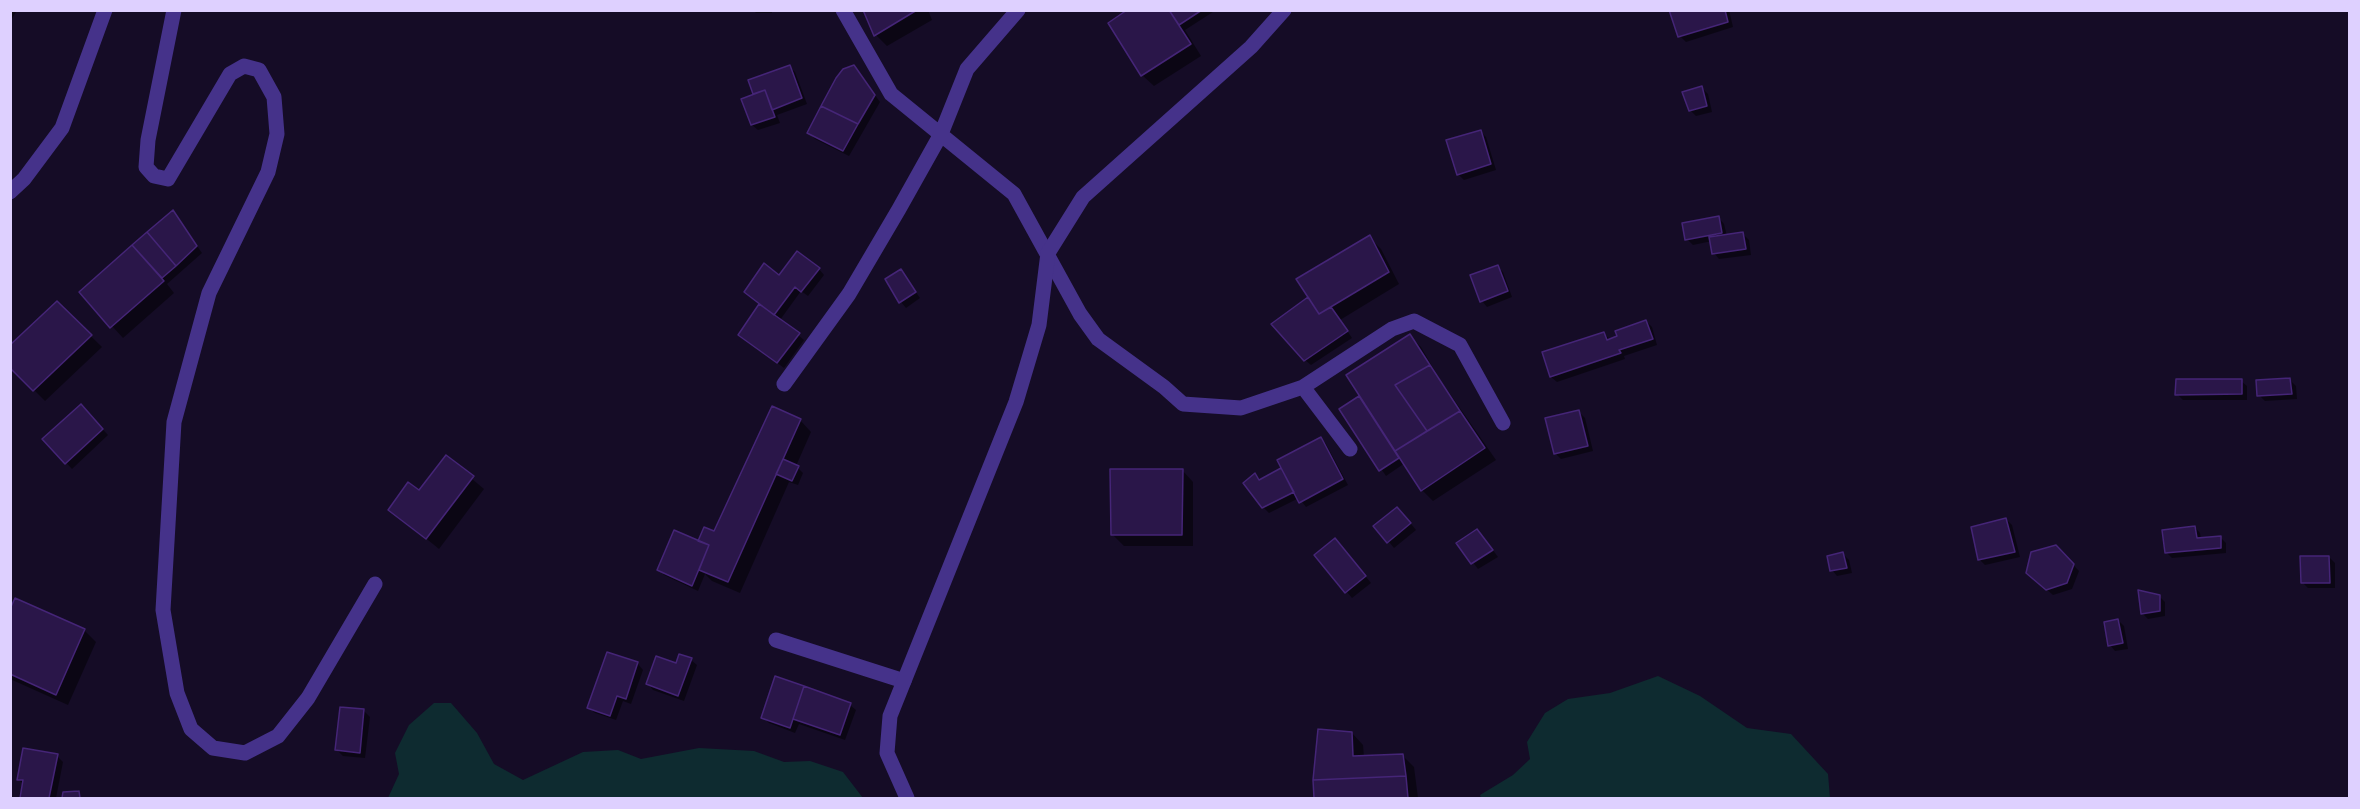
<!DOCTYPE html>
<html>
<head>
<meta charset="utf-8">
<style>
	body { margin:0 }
	#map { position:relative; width:2360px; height:809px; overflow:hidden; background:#150c26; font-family:"Archivo Narrow",sans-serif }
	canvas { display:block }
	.frame { position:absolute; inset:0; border:12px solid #ded0ff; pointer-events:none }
</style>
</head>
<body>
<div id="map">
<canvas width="2360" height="809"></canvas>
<div class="frame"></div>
</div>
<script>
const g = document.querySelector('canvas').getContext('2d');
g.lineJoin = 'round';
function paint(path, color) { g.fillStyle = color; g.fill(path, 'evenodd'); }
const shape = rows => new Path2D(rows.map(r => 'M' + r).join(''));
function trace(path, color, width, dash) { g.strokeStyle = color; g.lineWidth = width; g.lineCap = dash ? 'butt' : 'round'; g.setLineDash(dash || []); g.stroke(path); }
paint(shape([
	[1658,676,1700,696,1747,728,1791,734,1828,774,1830,798,1481,798,1480,795,1513,775,1530,759,1527,742,1545,713,1568,699,1610,693],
	[434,703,451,703,477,733,494,764,523,780,583,752,618,750,641,759,699,748,754,751,784,762,810,761,843,772,863,798,388,798,399,774,395,753,409,725]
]), '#0e2b30');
paint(shape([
	[10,10,16,12,10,22],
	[753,10,772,10,772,13,756,13],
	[864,10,928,10,932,20,887,46,876,35],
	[1130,10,1216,10,1185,30,1201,56,1154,86,1142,75],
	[1670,10,1729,10,1733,27,1686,42,1680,36],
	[789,66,795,72,807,104,777,115,780,123,758,130,752,125,755,95,750,81],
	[859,73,880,102,849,156,815,139,809,133],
	[1702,88,1708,94,1712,112,1696,116,1690,110],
	[1480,131,1486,137,1496,170,1464,180,1458,174],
	[173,212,202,253,167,284,174,293,123,338,81,292,137,251],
	[1719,218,1724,224,1727,236,1743,234,1749,240,1751,255,1719,259,1714,253,1712,241,1693,245,1687,239],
	[1369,237,1381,249,1399,284,1340,320,1352,338,1311,365,1305,360,1310,298],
	[1497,267,1503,272,1512,297,1487,307,1482,301],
	[819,269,824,275,808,296,801,291,780,320,804,340,784,368,740,335,780,277],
	[901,271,920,298,906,308,901,302],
	[57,303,102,347,45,401,10,366],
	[1646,321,1652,327,1657,345,1624,356,1625,359,1557,382,1551,377,1544,353,1604,334,1611,340],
	[1410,336,1421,347,1439,378,1496,460,1433,501,1422,490,1405,463,1386,476,1341,410,1361,397],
	[2290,380,2296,386,2297,399,2265,401,2259,395],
	[2241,381,2247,386,2247,400,2183,400,2177,394],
	[81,406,108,435,72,469,44,439],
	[1579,412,1585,418,1593,451,1561,459,1555,453],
	[800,420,811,432,796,466,803,473,798,485,789,482,740,593,712,581,705,574,698,591,664,575,659,569,715,533],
	[1321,438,1326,444,1348,485,1306,507,1299,498,1269,513,1263,507,1255,475,1261,480,1283,469],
	[446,457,484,489,439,549,390,509,419,492],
	[1182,470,1193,482,1193,546,1124,546,1112,534],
	[1403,514,1416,530,1394,548,1376,526],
	[2006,519,2012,525,2020,557,1985,565,1979,559],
	[2195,527,2200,533,2201,539,2220,537,2226,543,2226,553,2172,558,2166,552],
	[1484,538,1498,557,1478,569,1458,543],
	[1341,546,1371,583,1352,598,1316,555],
	[2056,547,2079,571,2072,589,2053,595,2031,576],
	[1843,554,1849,560,1852,573,1837,576,1832,570],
	[2329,557,2335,563,2335,588,2308,588,2303,583],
	[2159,596,2165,602,2165,616,2148,619,2142,613],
	[10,613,84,630,96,642,68,705,10,679],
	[2118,620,2124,626,2128,649,2115,651,2110,645],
	[608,654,638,664,643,670,631,704,623,701,616,720,595,713,589,708],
	[691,660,697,665,684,701,653,690,648,684],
	[850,705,856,710,845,740,799,724,795,733,769,723,763,717],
	[364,711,370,717,365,758,343,756,337,750],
	[1352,733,1363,745,1364,757,1402,755,1414,767,1418,798,1315,798,1315,779],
	[57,756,63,762,56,798,21,798,24,785,18,779]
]), '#0007');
const building = shape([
	[863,10,917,10,874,36,863,10],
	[1127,10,1169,10,1191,44,1141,76,1108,23,1127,10],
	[1169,10,1202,10,1179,25,1169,10],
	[1669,10,1725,10,1728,22,1678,37,1669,10],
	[790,65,802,98,772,110,765,90,753,94,748,80,790,65],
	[854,65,875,95,858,124,821,106,836,78,843,69,854,65],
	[1702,86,1707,106,1689,111,1682,92,1702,86],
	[765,90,775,117,751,125,741,99,765,90],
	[821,106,858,124,843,151,807,133,821,106],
	[1481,130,1491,164,1457,175,1446,140,1481,130],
	[173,210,197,246,176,266,147,232,173,210],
	[1719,216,1722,233,1685,240,1682,223,1719,216],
	[147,232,176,266,162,278,132,245,147,232],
	[1743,232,1746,249,1712,254,1709,237,1743,232],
	[1370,235,1389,272,1319,314,1296,279,1370,235],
	[132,245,164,281,110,328,79,292,132,245],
	[797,251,820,268,801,292,795,287,774,315,744,292,764,263,779,275,797,251],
	[1498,265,1508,291,1480,302,1470,275,1498,265],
	[901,269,916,292,899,303,885,279,901,269],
	[1308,297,1319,314,1331,307,1348,331,1304,361,1271,324,1308,297],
	[57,301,92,335,33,391,10,368,10,345,57,301],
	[759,304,800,333,777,363,738,335,759,304],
	[1646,320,1653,339,1619,350,1621,353,1550,377,1542,352,1604,332,1607,340,1617,336,1615,331,1646,320],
	[1410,334,1430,365,1395,385,1427,431,1395,451,1346,375,1410,334],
	[1430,365,1460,411,1427,431,1395,385,1430,365],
	[2290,378,2292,394,2257,396,2256,380,2290,378],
	[2176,379,2242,379,2242,394,2175,395,2176,379],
	[1359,396,1399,458,1379,471,1339,409,1359,396],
	[81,404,103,429,65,464,42,439,81,404],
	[772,406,801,419,728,582,699,570,709,545,698,541,704,527,714,531,772,406],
	[1579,410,1588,446,1554,454,1545,418,1579,410],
	[1460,411,1485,448,1421,491,1395,451,1460,411],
	[1321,437,1343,479,1299,503,1277,460,1321,437],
	[446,455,474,476,426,539,388,510,408,482,419,490,446,455],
	[783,459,799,466,792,481,776,474,783,459],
	[1281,468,1294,492,1262,508,1243,483,1255,473,1259,480,1281,468],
	[1110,469,1183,469,1182,535,1111,535,1110,469],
	[1397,507,1411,523,1387,543,1373,526,1397,507],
	[2006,518,2015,552,1978,560,1971,527,2006,518],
	[2195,526,2197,538,2221,536,2221,548,2165,553,2162,530,2195,526],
	[1477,529,1493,550,1471,564,1456,543,1477,529],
	[674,530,709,545,692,586,657,570,674,530],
	[1335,538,1366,576,1345,593,1314,555,1335,538],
	[2056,545,2074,564,2067,583,2046,590,2026,573,2031,552,2056,545],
	[1843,552,1847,568,1830,571,1827,556,1843,552],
	[2300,556,2329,556,2330,583,2301,583,2300,556],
	[2138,590,2160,595,2160,611,2141,614,2138,590],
	[15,598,85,629,56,695,10,674,10,609,15,598],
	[2118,619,2123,643,2108,646,2104,622,2118,619],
	[607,652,638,662,626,699,617,696,610,716,587,708,607,652],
	[679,654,692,658,678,696,646,684,656,656,676,663,679,654],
	[775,676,804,686,790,728,761,718,775,676],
	[804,686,851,703,840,735,793,719,804,686],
	[340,707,364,709,360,753,335,750,340,707],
	[1318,729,1352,732,1353,756,1403,754,1406,776,1313,780,1318,729],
	[23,748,58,754,49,798,20,798,23,780,17,780,23,748],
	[1406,776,1408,798,1314,798,1313,780,1406,776],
	[79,791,80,798,62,798,63,792,79,791]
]);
paint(building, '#2a1649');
trace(building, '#452577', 1.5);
trace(shape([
	[174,10,148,140,146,167,154,176,168,179,230,74,244,66,259,70,274,97,277,134,268,172,209,293,174,422,163,610,177,693,191,729,213,748,245,753,278,736,308,698,375,584],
	[843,10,891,94,1014,194,1080,314,1098,339,1164,387,1183,404,1241,408,1303,387,1392,329,1414,321,1460,345,1503,423],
	[784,384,849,294,899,209,941,134,967,69,1018,10],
	[1303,387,1350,449],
	[776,640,904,681]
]), '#45328a', 15);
trace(shape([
	[10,192,24,179,62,128,105,10],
	[907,798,887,753,890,716,1016,402,1039,325,1048,253,1083,197,1251,47,1284,10]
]), '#45328a', 15);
</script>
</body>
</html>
